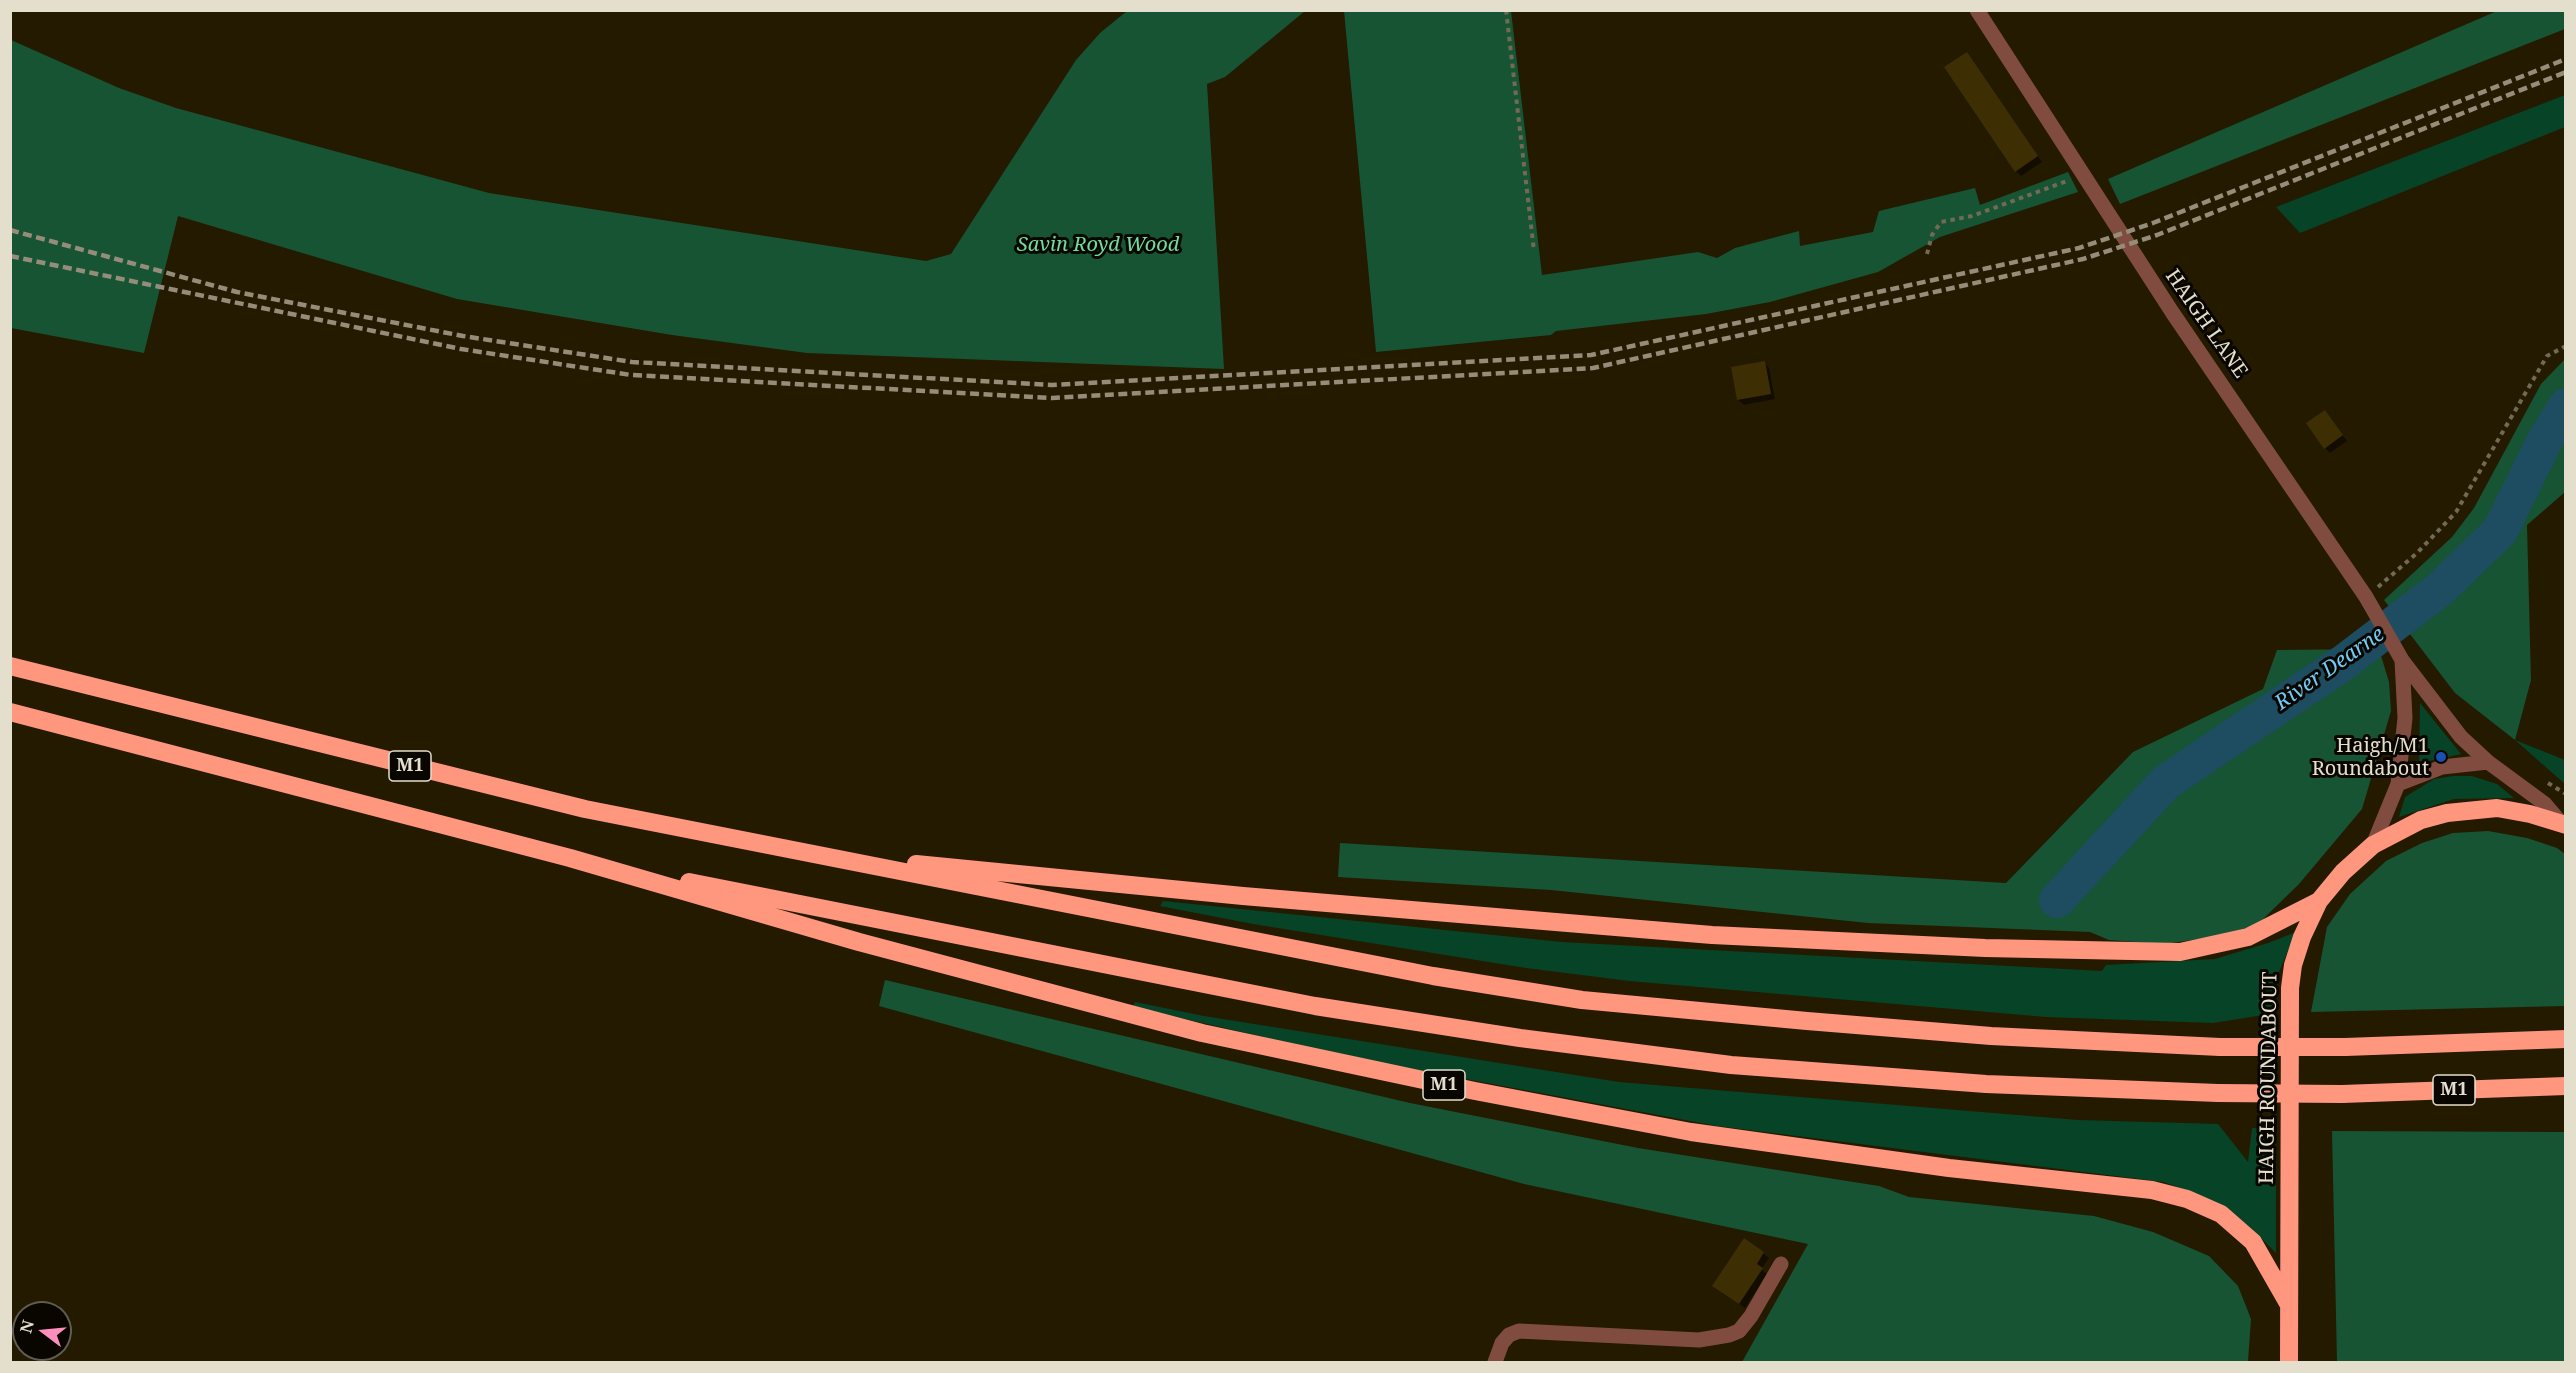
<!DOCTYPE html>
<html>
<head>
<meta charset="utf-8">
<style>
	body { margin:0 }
	#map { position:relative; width:2576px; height:1373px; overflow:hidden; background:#241a00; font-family:"Noto Serif",serif }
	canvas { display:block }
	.frame { position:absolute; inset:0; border:12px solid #e4decd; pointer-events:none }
	.north { position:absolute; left:12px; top:1301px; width:60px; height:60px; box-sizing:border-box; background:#090600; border:2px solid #615c52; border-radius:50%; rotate:286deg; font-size:16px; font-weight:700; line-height:24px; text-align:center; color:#e4decd }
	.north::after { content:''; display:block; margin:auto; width:21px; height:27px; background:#fe8ebd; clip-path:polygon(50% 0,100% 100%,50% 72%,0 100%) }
</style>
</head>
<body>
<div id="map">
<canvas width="2576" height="1373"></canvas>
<div class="frame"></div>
<div class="north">N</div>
</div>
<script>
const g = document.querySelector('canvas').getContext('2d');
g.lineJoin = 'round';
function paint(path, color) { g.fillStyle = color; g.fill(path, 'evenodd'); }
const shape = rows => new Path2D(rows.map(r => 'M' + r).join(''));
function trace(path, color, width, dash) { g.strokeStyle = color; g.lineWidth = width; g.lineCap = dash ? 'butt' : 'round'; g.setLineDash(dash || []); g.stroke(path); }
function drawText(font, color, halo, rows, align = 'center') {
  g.font = font + ' "Noto Serif",serif'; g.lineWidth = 6; g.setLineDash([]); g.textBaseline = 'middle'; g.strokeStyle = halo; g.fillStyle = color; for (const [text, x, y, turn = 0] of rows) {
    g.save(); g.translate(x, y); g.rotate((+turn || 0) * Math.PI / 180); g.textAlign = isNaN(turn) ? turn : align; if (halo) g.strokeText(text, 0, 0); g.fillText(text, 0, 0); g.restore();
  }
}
paint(shape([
	[2565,95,2565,127,2300,233,2276,207],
	[2420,703,2461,754,2419,763],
	[2515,740,2565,760,2565,784],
	[2453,776,2472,776,2497,784,2514,798,2454,799,2399,817,2405,797,2434,779],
	[1163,901,1562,942,2102,971,2106,965,2215,959,2268,943,2296,932,2279,972,2270,1014,2213,1023,2046,1017,1629,981,1526,968,1253,924,1160,906],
	[1135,1002,1204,1016,1619,1082,2078,1120,2218,1124,2248,1162,2252,1128,2276,1129,2276,1253,2251,1228,2224,1208,2195,1193,2163,1182,1717,1126,1364,1060,1133,1007]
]), '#074327');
paint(shape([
	[1127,11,1305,11,1225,77,1207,84,1224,369,807,353,672,335,457,299,178,216,144,353,11,328,11,40,119,88,176,108,489,193,926,261,951,254,1076,60,1100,33],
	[1344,11,1511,11,1542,275,1698,252,1717,258,1735,248,1799,231,1800,246,1873,232,1879,211,1975,188,1980,205,2068,172,2078,192,1940,237,1878,272,1770,302,1706,314,1556,331,1551,335,1376,352],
	[2497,11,2565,11,2565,29,2120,204,2108,179],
	[2565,359,2565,492,2527,525,2531,680,2515,740,2455,693,2384,600,2452,537,2474,508,2541,384],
	[2379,649,2389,682,2391,711,2362,809,2299,884,2256,926,2206,938,2164,944,2109,940,2090,932,1868,923,1551,890,1338,877,1340,843,2006,883,2133,752,2263,689,2277,650],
	[2488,831,2527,838,2557,848,2565,854,2565,1006,2311,1012,2327,927,2350,894,2386,861,2422,843,2453,833],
	[885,980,1410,1103,1638,1148,1879,1186,1909,1197,2094,1216,2153,1232,2209,1256,2238,1286,2251,1319,2248,1361,1742,1362,1808,1244,1524,1184,879,1006],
	[2332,1131,2565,1132,2565,1362,2337,1362]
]), '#165434');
paint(shape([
	[1967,54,2042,162,2021,176,2016,171],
	[1764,362,1769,368,1775,399,1744,405,1738,400],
	[2325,411,2347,441,2330,453,2325,448],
	[1763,1253,1769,1258,1761,1269,1767,1274,1745,1308,1714,1286]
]), '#0007');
trace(shape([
	[2057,900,2166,782,2343,663,2440,589,2500,531,2543,444,2566,406]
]), '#1e4c61', 36);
paint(shape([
	[1967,52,2038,156,2015,172,1944,67],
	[1765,361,1771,394,1737,400,1731,367],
	[2325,410,2343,435,2324,449,2306,423],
	[1744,1238,1764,1252,1757,1264,1763,1268,1739,1304,1712,1286]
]), '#3d2f03');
trace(shape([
	[1506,10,1534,251],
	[1927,254,1932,235,1941,222,1972,216,2067,181],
	[2378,587,2417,553,2456,512,2547,356,2566,346],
	[2548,783,2566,794]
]), '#726a53', 4, [4.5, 4.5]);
trace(shape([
	[1977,10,2172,312,2366,597,2402,660,2461,737,2488,762,2545,804,2562,824],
	[2398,784,2442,767,2488,762],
	[2373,845,2398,784,2405,718,2402,660],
	[1495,1362,1502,1343,1509,1335,1519,1331,1699,1340,1729,1335,1739,1331,1751,1316,1781,1264]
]), '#804c40', 15);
trace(shape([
	[10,666,585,809,1433,976,1582,1000,1807,1021,1991,1036,2220,1047],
	[10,712,570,858,859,942,1202,1033,1475,1091,1691,1132,1949,1168,2152,1190,2187,1199,2221,1214,2253,1242,2289,1305],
	[916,864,1243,896,1712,935,1985,948,2180,952,2248,937,2319,901],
	[689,882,1315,1006,1520,1038,1731,1065,1986,1084,2218,1093],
	[2345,1047,2566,1039],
	[2342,1094,2566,1086],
	[2289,1362,2290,988,2293,965,2302,937,2319,901,2343,872,2373,845,2421,820,2447,813,2497,808,2530,814,2566,825]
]), '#ff977f', 18);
trace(shape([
	[10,230,237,292,463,336,632,362,1052,385,1591,355,2079,248,2153,223,2566,59],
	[10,256,461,349,631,375,1052,398,1593,368,2083,259,2157,235,2566,72]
]), '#958d79', 4.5, [9, 4.5]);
trace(shape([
	[2220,1047,2345,1047],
	[2218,1093,2342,1094]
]), '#ff977f', 18);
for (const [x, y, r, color] of [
	[2441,757,6,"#1a4fb4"]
]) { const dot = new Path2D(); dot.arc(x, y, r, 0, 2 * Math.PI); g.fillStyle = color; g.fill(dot); trace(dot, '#090600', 2); }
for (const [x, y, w] of [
	[410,766,42],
	[1444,1085,42],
	[2454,1090,42]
]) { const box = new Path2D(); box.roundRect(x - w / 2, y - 15, w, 30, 4.5); g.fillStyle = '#090600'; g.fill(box); trace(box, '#e4decd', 1.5); }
drawText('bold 18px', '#e4decd', null, [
	["M1",410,766],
	["M1",1444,1085],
	["M1",2454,1090]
]);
drawText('italic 20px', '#72dc9f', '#090600', [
	["Savin Royd Wood",1098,245]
]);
drawText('20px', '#e4decd', '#090600', [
	["HAIGH LANE",2206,324,55],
	["HAIGH ROUNDABOUT",2269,1078,-89]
]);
drawText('20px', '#e4decd', '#090600', [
	["Haigh/M1",2429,746],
	["Roundabout",2429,769]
], 'right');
drawText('italic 21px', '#71cbf6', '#090600', [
	["River Dearne",2330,669,-35]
]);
</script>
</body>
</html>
